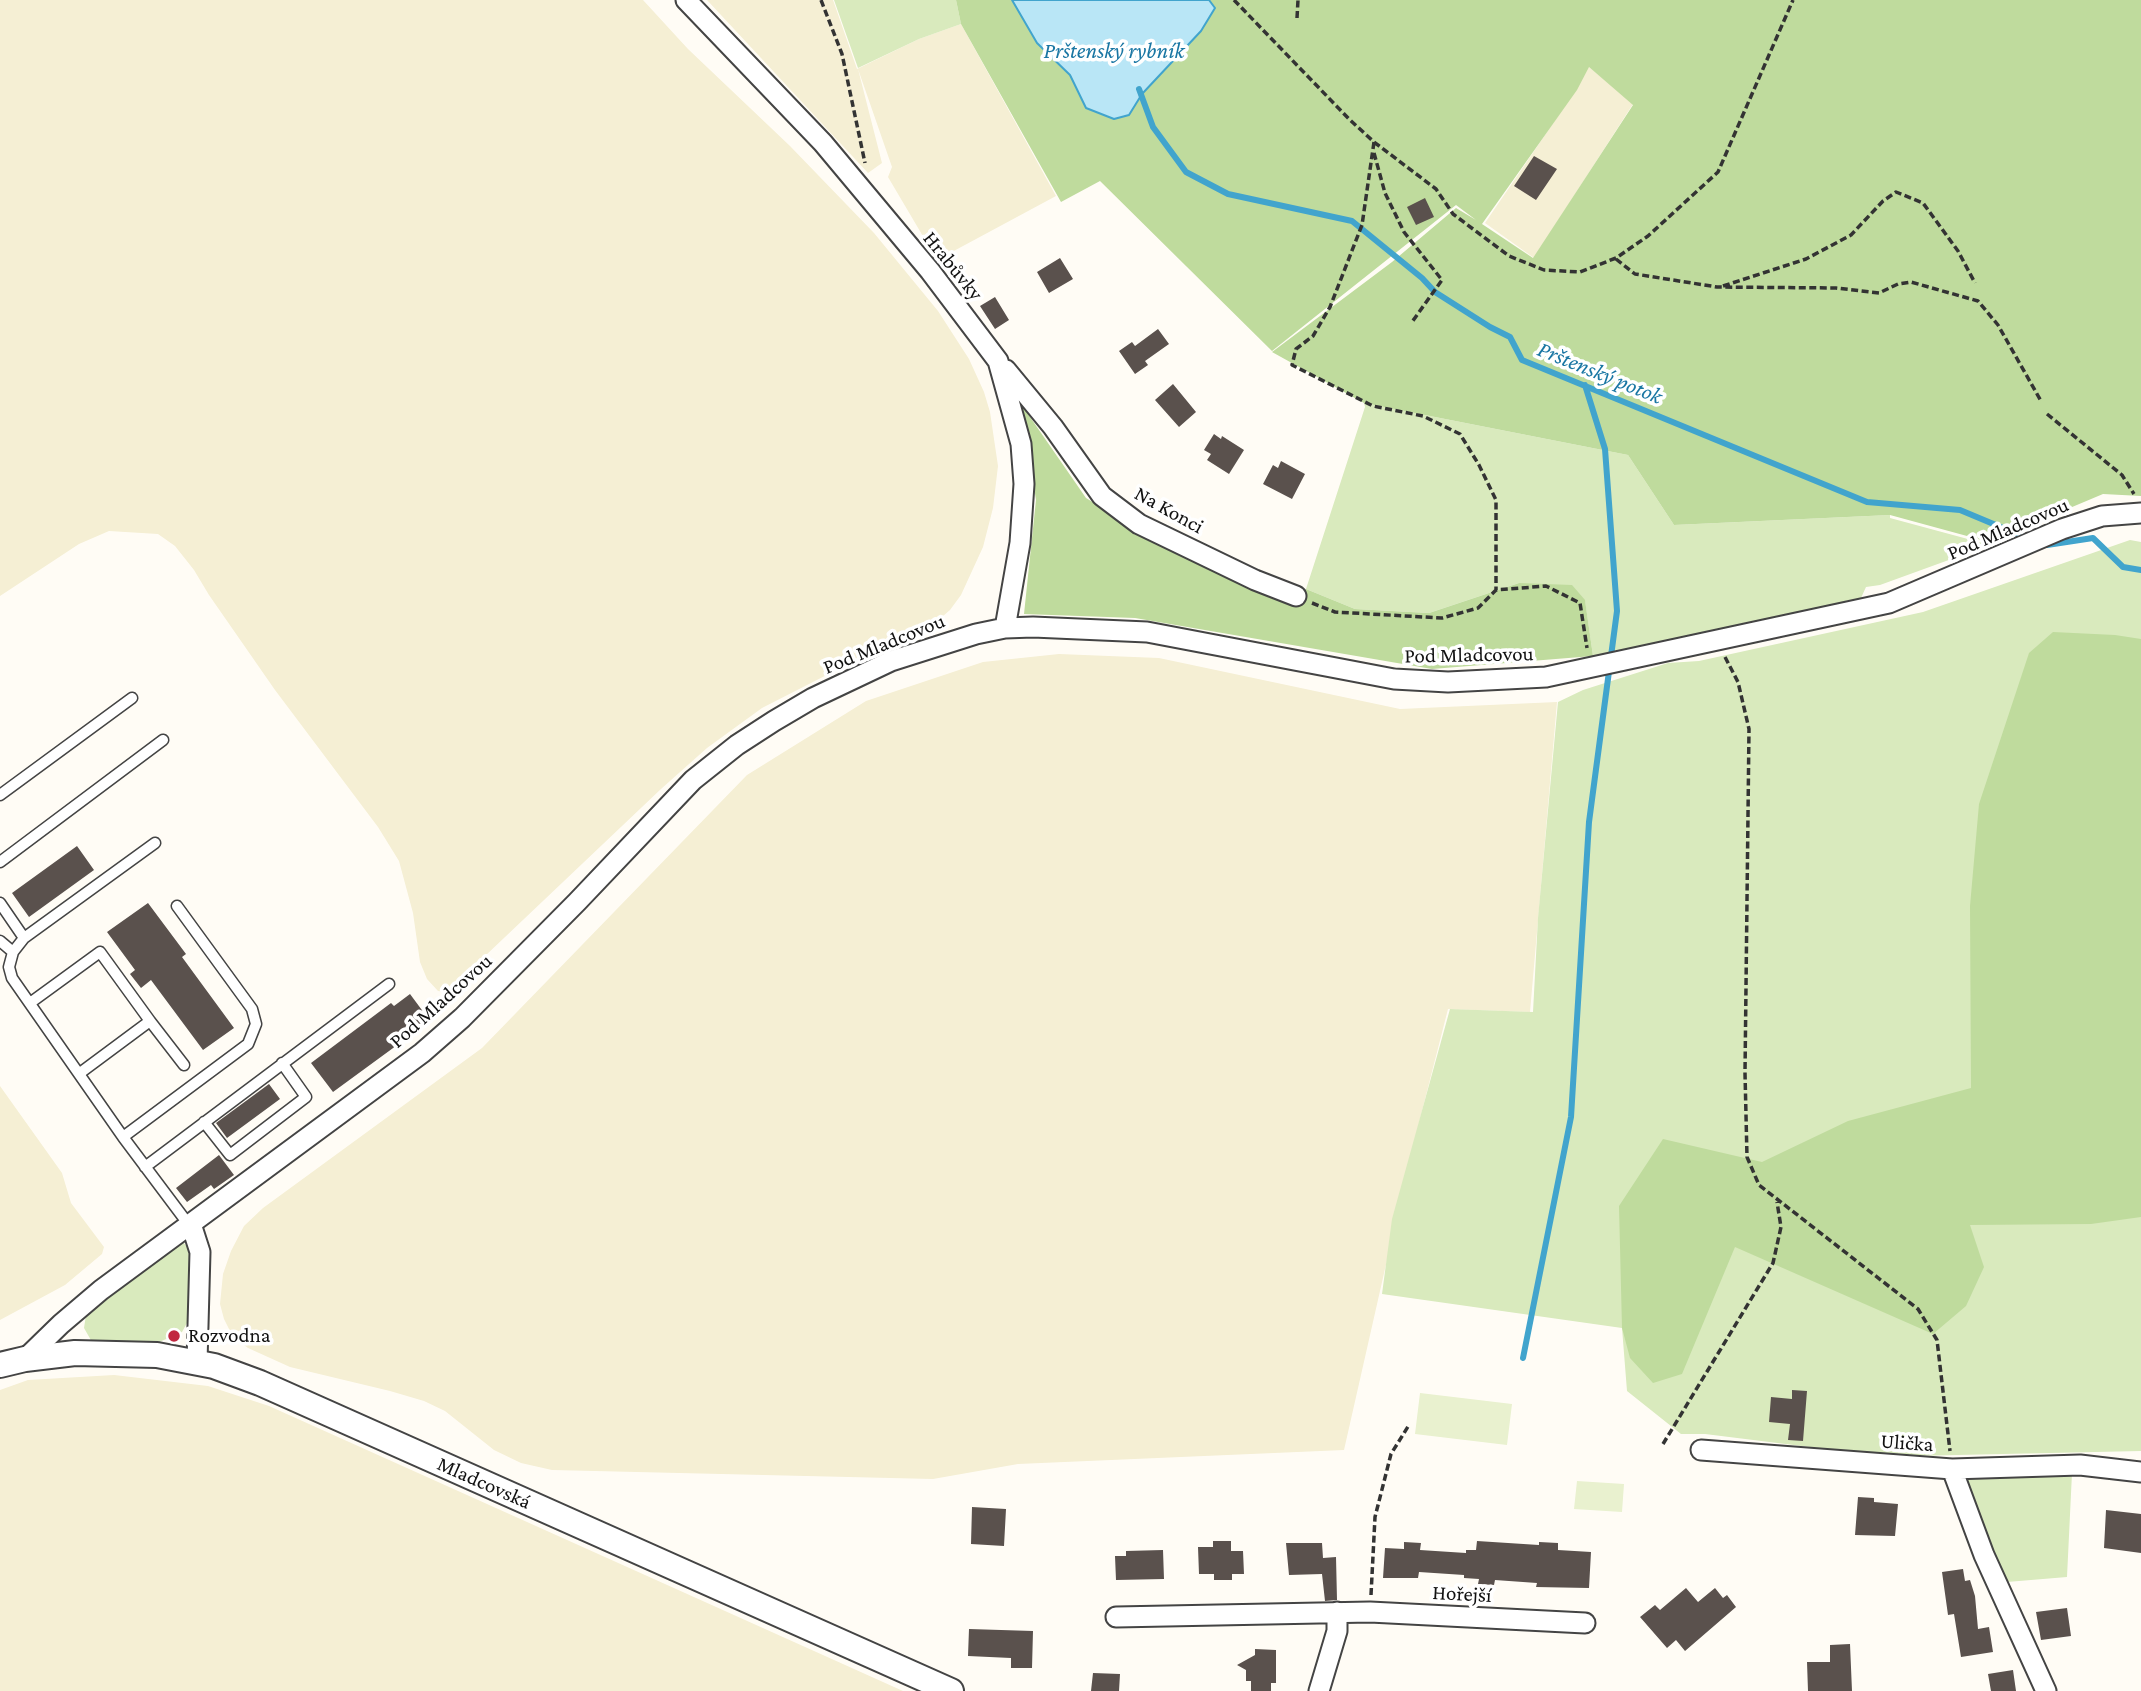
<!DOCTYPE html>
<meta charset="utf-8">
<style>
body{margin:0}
canvas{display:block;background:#fffcf5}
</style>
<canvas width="2141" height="1691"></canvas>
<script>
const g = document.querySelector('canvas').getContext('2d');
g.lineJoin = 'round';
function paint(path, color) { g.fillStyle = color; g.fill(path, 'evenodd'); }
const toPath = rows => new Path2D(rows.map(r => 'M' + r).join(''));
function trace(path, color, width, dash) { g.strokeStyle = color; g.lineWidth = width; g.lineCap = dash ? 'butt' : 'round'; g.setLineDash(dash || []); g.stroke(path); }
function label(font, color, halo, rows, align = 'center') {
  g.font = font + ' "Crimson Pro",serif'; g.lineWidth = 7; g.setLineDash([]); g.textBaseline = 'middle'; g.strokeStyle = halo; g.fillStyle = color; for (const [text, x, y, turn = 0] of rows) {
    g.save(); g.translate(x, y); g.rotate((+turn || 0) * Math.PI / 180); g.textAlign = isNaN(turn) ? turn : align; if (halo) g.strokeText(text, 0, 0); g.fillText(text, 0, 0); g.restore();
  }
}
const farmland = toPath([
 [0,0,643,0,688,49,790,146,874,233,938,311,969,359,984,392,990,412,998,466,993,508,983,547,961,595,950,610,928,629,856,660,762,708,707,748,661,789,465,975,445,992,438,991,427,979,420,962,413,913,399,861,378,827,275,690,209,595,194,570,175,546,158,534,109,531,79,544,0,596],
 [707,0,833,0,857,69,919,39,961,24,1056,196,937,260,888,177,892,167,858,69,882,163,868,173],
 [1588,66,1633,104,1534,258,1485,223,1558,116],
 [1059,654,1159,658,1400,709,1557,702,1530,1012,1448,1009,1411,1154,1344,1450,1018,1464,933,1479,552,1470,521,1463,494,1450,445,1411,424,1401,390,1391,290,1367,248,1348,233,1337,224,1319,220,1304,223,1274,231,1251,244,1226,263,1208,482,1048,747,775,866,701,983,662],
 [0,1086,62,1173,71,1203,104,1247,102,1254,65,1285,0,1320],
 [114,1375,208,1386,269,1406,903,1691,0,1691,0,1390,28,1380]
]);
const green = toPath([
 [834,0,956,0,961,24,919,39,858,68],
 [1364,403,1628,455,1674,525,1890,515,1890,518,1990,545,1880,585,1866,587,1861,598,1593,656,1585,601,1519,583,1429,613,1355,609,1306,589,1365,407],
 [2130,540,2141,542,2141,1451,1911,1456,1850,1452,1705,1434,1681,1434,1627,1391,1622,1328,1382,1294,1392,1219,1450,1009,1533,1012,1538,918,1558,702,1583,690,1668,663,1699,661,1923,612],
 [182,1241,191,1251,187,1323,182,1332,157,1343,92,1342,84,1328,86,1315],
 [2072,1473,2067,1577,2007,1582,1964,1481,1979,1477]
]);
const forest = toPath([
 [956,0,2141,0,2141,496,2103,494,1989,542,1890,515,1674,525,1628,455,1364,403,1272,352,1392,262,1456,208,1476,220,1456,205,1272,351,1100,181,1061,202,961,24],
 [1589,67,1633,105,1533,258,1482,224,1577,90],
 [1021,404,1086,498,1174,552,1293,601,1306,589,1355,609,1429,613,1519,583,1572,585,1585,600,1593,656,1432,669,1135,618,1024,614,1036,500],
 [2053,632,2115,635,2141,639,2141,1217,2091,1224,1970,1225,1984,1267,1966,1306,1933,1334,1735,1247,1682,1374,1653,1383,1630,1358,1622,1328,1619,1206,1663,1139,1762,1162,1848,1121,1971,1088,1970,906,1979,804,2029,653]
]);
const pitch = toPath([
 [1420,1393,1512,1404,1507,1445,1415,1434],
 [1577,1481,1624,1484,1622,1512,1574,1509]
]);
const water = toPath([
 [1012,0,1209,0,1215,8,1201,31,1142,94,1129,115,1114,119,1086,108,1070,75,1037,43,1012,0]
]);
const stream = toPath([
 [1139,89,1153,127,1186,172,1228,194,1352,221,1422,278,1435,292,1490,327,1510,337,1522,360,1867,502,1960,510,2027,538],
 [2043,544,2047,545,2093,538,2123,567,2141,570],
 [1523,1358,1571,1117,1589,822,1617,611,1605,449,1585,385]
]);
const building = toPath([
 [1534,156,1557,169,1536,200,1514,186],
 [1425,198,1434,217,1416,225,1407,207],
 [1060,258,1073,279,1049,293,1037,272],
 [995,297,1009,320,995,329,980,306],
 [1158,329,1169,344,1145,361,1148,365,1135,374,1119,351,1132,342,1135,346],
 [1173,384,1196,412,1179,427,1155,400],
 [1214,434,1221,439,1222,436,1244,450,1229,474,1207,460,1211,454,1204,450],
 [1281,461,1305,474,1292,499,1263,484,1273,465,1278,468],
 [77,846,94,870,29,917,12,893],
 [148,903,186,954,182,957,234,1028,203,1050,151,980,141,988,130,974,135,970,107,932],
 [410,994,430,1021,333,1092,311,1063,391,1003,394,1006],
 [269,1084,280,1099,227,1138,216,1123],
 [219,1155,234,1175,214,1189,211,1185,187,1202,176,1188],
 [1792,1390,1807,1391,1803,1441,1788,1440,1790,1424,1769,1422,1771,1397,1792,1399],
 [1858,1497,1874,1498,1874,1502,1898,1504,1895,1536,1855,1535],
 [972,1507,1006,1509,1004,1546,971,1544],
 [2106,1510,2141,1514,2141,1553,2104,1548],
 [1213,1541,1231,1541,1231,1551,1243,1551,1244,1574,1232,1574,1232,1580,1214,1580,1214,1574,1199,1574,1198,1547,1213,1547],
 [1477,1541,1539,1545,1539,1542,1558,1543,1558,1550,1591,1552,1589,1588,1536,1587,1537,1583,1495,1580,1494,1585,1478,1584,1479,1579,1464,1578,1464,1575,1419,1572,1418,1578,1383,1578,1385,1548,1404,1549,1404,1542,1421,1543,1420,1550,1466,1553,1466,1550,1476,1550],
 [1286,1543,1322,1543,1323,1558,1336,1557,1337,1600,1325,1601,1322,1574,1289,1575],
 [1163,1550,1164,1579,1116,1580,1115,1556,1126,1556,1126,1551],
 [1963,1569,1965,1581,1970,1580,1975,1596,1978,1629,1989,1627,1993,1652,1961,1657,1954,1614,1948,1615,1942,1572],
 [1686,1588,1698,1602,1715,1588,1723,1598,1727,1595,1736,1607,1685,1651,1676,1640,1667,1648,1640,1617,1655,1605,1660,1610],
 [2067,1608,2071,1636,2041,1640,2036,1612],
 [969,1629,1033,1631,1032,1668,1011,1668,1011,1658,968,1656],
 [1850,1644,1852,1691,1808,1691,1807,1662,1830,1662,1830,1645],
 [1255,1649,1276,1650,1276,1683,1271,1683,1271,1691,1251,1691,1251,1681,1246,1681,1246,1670,1237,1665,1255,1655],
 [2013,1670,2016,1691,1991,1691,1988,1674],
 [1093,1673,1120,1674,1119,1691,1091,1691]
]);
const path = toPath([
 [821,0,842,54,865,163],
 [1234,0,1349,119,1374,142,1436,189,1453,214,1509,256,1544,270,1580,272,1616,258,1648,236,1718,172,1793,0],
 [1297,18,1298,0],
 [1374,142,1362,225,1330,307,1313,336,1296,349,1292,365,1373,406,1423,416,1460,434,1479,465,1496,500,1496,590],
 [1374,153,1385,193,1404,232,1442,280,1412,322],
 [1616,259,1635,274,1717,287,1836,288,1879,293,1898,284,1911,282,1978,301,1998,325,2041,401],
 [1723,286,1806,259,1851,235,1883,201,1896,192,1923,203,1958,251,1975,283],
 [2047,414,2122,475,2134,494],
 [1312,603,1335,612,1442,618,1478,608,1496,590,1546,586,1580,603,1587,648],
 [1725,657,1738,682,1749,729,1745,1073,1747,1157,1759,1185,1918,1309,1937,1340,1950,1451],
 [1663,1444,1773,1263,1781,1227,1777,1202],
 [1371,1595,1375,1517,1391,1454,1409,1425]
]);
const service = toPath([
 [0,795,132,698],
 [155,843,24,938,13,952,9,967,12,978,123,1137,183,1217],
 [0,862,163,740],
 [0,903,24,938],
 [0,941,13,952],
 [30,1003,100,952,150,1021,80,1073],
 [150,1021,184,1065],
 [204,1122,230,1155,306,1097,282,1063],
 [123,1137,248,1044,256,1024,252,1009,177,906],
 [145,1167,389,984]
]);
const minor = toPath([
 [686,0,823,143,930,271,998,361,1021,444,1024,484,1020,543,1005,628],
 [1006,370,1053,427,1102,496,1139,524,1255,580,1296,596],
 [191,1224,200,1252,197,1362],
 [25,1359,61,1324,101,1290,422,1053,462,1018,577,902,693,780,737,745,774,721,813,698,891,661,976,634,1005,628,1033,627,1147,632,1394,679,1448,682,1546,677,1889,603,2062,529,2102,516,2141,513],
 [1701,1450,1952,1469,1984,1555,2046,1691],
 [1952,1469,2080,1465,2141,1472],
 [1116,1617,1370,1612,1585,1623],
 [1319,1691,1337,1631,1337,1612]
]);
const tertiary = toPath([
 [0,1365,25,1359,75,1353,157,1355,214,1366,260,1383,951,1691]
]);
const markers = [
 [174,1336,7,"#c12840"]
];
const streetNames = [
 ["Hrabůvky",953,266,51],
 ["Na Konci",1169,510,29],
 ["Pod Mladcovou",2008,529,-23],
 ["Pod Mladcovou",884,644,-22],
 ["Pod Mladcovou",1469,655,-1],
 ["Pod Mladcovou",441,1001,-42],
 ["Ulička",1907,1443,4],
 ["Mladcovská",484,1483,24],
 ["Hořejší",1462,1594,3]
];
const poiNames = [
 ["Rozvodna",188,1336]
];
const waterNames = [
 ["Prštenský rybník",1114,51],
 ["Prštenský potok",1600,373,22]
];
paint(farmland, '#f5efd4');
paint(green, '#d9eabd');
paint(forest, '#bfdb9d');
paint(pitch, '#e9f1cf');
paint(water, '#b9e6f6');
trace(water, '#41a4cd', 2);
trace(stream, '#41a4cd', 6);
paint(building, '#5a514d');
trace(service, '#444', 13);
trace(minor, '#444', 23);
trace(tertiary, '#444', 28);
trace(path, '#333', 3.5, [7, 3.5]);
trace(service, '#fff', 10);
trace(minor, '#fff', 19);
trace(tertiary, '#fff', 24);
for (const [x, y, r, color] of markers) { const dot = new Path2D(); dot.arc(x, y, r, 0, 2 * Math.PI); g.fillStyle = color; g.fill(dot); trace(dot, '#fff', 2.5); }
label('21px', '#111', '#fff', streetNames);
label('21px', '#111', '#fff', poiNames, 'left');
label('italic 23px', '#1976a3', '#fff', waterNames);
</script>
